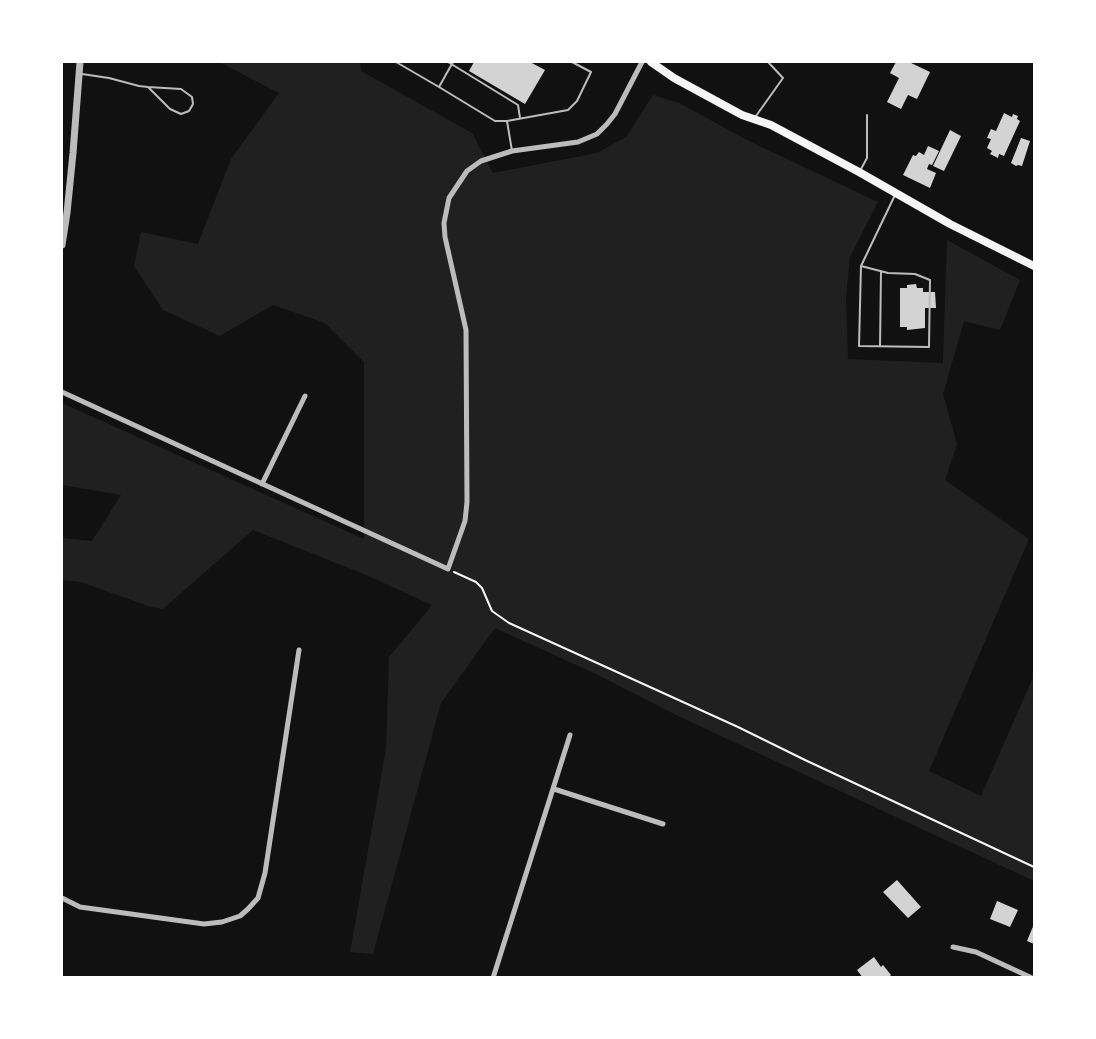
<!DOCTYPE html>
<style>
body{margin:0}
#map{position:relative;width:1096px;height:1039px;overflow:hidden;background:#111;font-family:"Nunito Sans",sans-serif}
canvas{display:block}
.frame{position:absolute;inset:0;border:63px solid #fff;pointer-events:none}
</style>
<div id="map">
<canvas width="1096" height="1039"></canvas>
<div class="frame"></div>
</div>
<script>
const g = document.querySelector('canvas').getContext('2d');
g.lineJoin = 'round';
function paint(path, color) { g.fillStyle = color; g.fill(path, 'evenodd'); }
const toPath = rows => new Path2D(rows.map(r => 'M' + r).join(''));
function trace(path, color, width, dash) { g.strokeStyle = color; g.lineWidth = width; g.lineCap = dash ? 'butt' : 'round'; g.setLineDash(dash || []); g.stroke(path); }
const green = toPath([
 [219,62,360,62,361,71,472,133,493,173,597,153,626,137,653,95,679,103,751,142,878,202,850,257,846,297,848,359,943,363,947,240,1020,280,1000,330,964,321,943,394,957,444,945,480,1029,539,929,771,981,796,1034,675,1034,881,678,716,598,675,495,628,441,703,373,954,350,952,386,749,389,657,432,605,364,574,253,530,163,609,151,607,81,582,62,580,62,538,92,541,121,495,62,485,62,403,364,539,364,362,325,323,273,305,220,336,163,310,134,266,141,232,198,244,231,159,279,93]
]);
const building = toPath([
 [474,62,530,62,545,70,525,104,469,71],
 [896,62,909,62,930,72,917,99,908,95,901,109,887,102,899,78,890,73],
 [1004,113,1012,117,1013,114,1018,116,1017,119,1020,121,1004,156,999,154,998,158,990,154,992,151,987,148,991,139,987,138,991,129,996,131],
 [950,130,961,136,944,171,933,166],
 [1021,138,1030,141,1022,166,1018,165,1016,166,1011,163],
 [928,146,939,151,932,165,929,164,927,169,936,173,930,188,903,175,913,155,916,156,919,152,924,155],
 [916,284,917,288,923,288,923,292,935,292,936,308,925,308,925,328,907,330,907,327,900,327,900,288,907,288,907,285],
 [897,880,921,907,908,918,883,892],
 [997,901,1018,910,1010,927,990,919],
 [1034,924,1034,944,1027,941],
 [874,957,881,967,883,965,891,975,888,978,863,978,857,970]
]);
const path = toPath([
 [454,572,476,582,482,588,492,611,509,623,738,727,805,760,1034,867]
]);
const service = toPath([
 [396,62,439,87],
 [448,62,518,105,520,118],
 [453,62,439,87,495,121,507,121,568,110,577,101,591,72,572,62],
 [82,74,109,78,139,86,148,87,181,89,192,97,193,104,189,111,181,114,170,109,148,87],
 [756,116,783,78,768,62],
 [507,121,512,151],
 [861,169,867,158,867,115],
 [861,266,888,273,915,274,930,280,929,347,859,346,861,266,895,195],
 [880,346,881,271]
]);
const minor = toPath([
 [62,392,448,569,465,521,467,502,466,330,445,237,444,223,449,198,467,171,481,161,512,151,578,142,597,134,607,124,615,114,642,62],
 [262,484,305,396],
 [554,789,663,824],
 [62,898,80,907,204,924,222,922,240,916,248,909,258,898,265,873,299,650],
 [953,947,976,952,1032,978],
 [493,978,570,735]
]);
const tertiary = toPath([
 [62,245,67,213,73,153,80,62]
]);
const trunk = toPath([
 [651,62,674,78,742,115,771,125,859,172,950,224,1034,266]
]);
paint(green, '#202020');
paint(building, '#d3d3d3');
trace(path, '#f5f5f5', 2);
trace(service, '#bcbcbc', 2);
trace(minor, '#bcbcbc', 5);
trace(tertiary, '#bcbcbc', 7);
trace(trunk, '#f5f5f5', 8);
</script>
